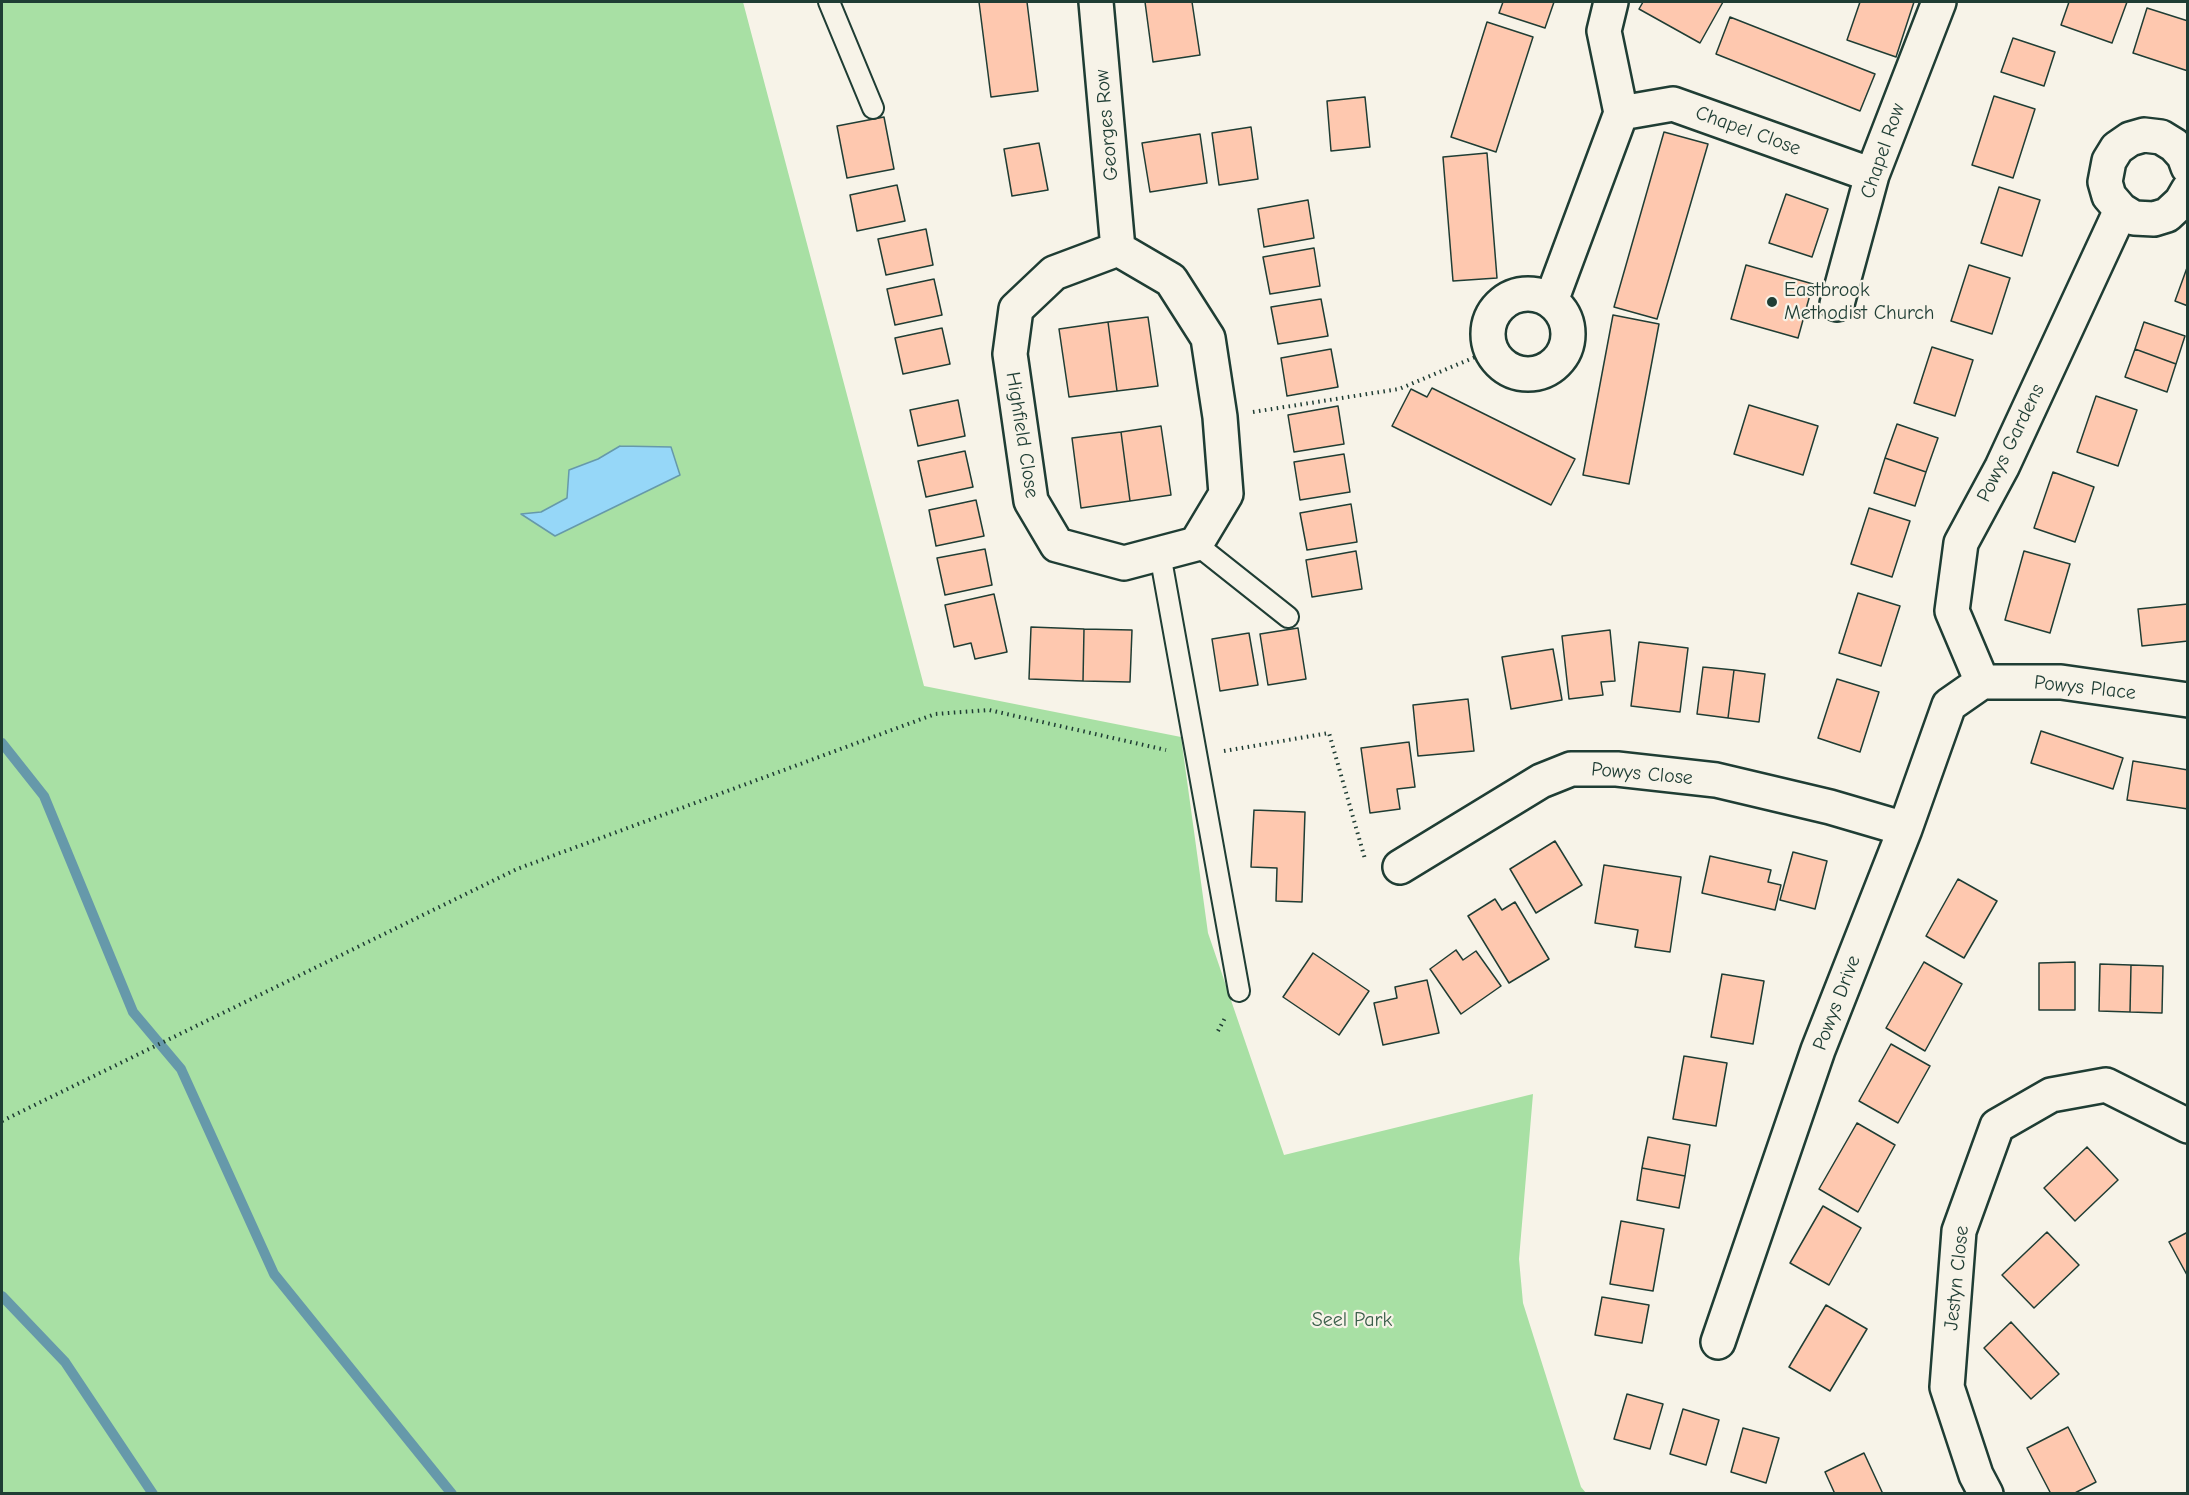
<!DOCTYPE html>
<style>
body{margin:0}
#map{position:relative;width:2189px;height:1495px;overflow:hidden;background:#f7f3e8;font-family:"Comic Neue",sans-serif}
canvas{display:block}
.frame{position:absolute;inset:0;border:3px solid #1f3d34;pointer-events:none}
</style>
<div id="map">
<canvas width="2189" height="1495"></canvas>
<div class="frame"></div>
</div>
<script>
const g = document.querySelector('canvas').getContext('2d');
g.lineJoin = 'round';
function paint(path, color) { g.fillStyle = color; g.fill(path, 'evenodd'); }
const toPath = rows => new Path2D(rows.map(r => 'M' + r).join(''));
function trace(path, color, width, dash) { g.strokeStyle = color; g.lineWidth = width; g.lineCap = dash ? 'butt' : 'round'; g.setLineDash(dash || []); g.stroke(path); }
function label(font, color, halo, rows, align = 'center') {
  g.font = font + ' "Comic Neue",sans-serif'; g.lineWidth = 4.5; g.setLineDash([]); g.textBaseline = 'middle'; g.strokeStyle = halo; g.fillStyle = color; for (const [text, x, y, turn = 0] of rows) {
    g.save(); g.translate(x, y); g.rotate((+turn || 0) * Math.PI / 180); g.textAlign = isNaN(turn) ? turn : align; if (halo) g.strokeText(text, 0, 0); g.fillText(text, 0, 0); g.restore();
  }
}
const green = toPath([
 [2,2,743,2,924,686,1181,737,1208,933,1284,1155,1533,1094,1519,1259,1523,1303,1581,1487,1586,1493,2,1493]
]);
const water = toPath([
 [620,446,671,447,680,475,555,536,521,514,541,512,567,498,569,470,598,459,620,446]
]);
const stream = toPath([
 [2,743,44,796,133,1012,181,1069,274,1274,452,1494],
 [2,1296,65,1362,153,1494]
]);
const building = toPath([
 [979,2,1027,2,1038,91,991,97,979,2],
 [1145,2,1192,2,1200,55,1153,62,1145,2],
 [1503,2,1554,2,1545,28,1499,13,1503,2],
 [1643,2,1723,2,1700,43,1639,9,1643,2],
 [1860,2,1914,2,1896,57,1847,40,1860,2],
 [2069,2,2127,2,2112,43,2061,25,2069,2],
 [2147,8,2188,21,2188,71,2133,53,2147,8],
 [1730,17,1875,74,1860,111,1716,54,1730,17],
 [1487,22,1533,37,1496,152,1451,137,1487,22],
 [2013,38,2055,52,2044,86,2001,72,2013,38],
 [1994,96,2035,109,2013,178,1972,165,1994,96],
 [1365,97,1370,147,1331,151,1327,101,1365,97],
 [884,117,894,169,847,178,837,126,884,117],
 [1251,127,1258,179,1219,185,1212,133,1251,127],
 [1664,132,1708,144,1657,319,1614,307,1664,132],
 [1200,134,1207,183,1150,192,1142,143,1200,134],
 [1039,143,1048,190,1012,196,1004,149,1039,143],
 [1487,153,1497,278,1453,281,1443,157,1487,153],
 [897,185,905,221,857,231,850,195,897,185],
 [1999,187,2040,200,2022,256,1981,243,1999,187],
 [1786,194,1828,209,1812,257,1769,243,1786,194],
 [1308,200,1314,238,1264,247,1258,209,1308,200],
 [926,229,933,265,886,275,878,239,926,229],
 [1314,248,1320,286,1270,294,1263,257,1314,248],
 [1746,265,1813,284,1798,338,1731,319,1746,265],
 [1969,265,2010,278,1992,334,1951,321,1969,265],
 [2188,265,2188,306,2175,301,2188,265],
 [934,279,942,315,895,325,887,289,934,279],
 [1321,299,1328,336,1278,344,1271,307,1321,299],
 [1613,315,1659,324,1629,484,1583,475,1613,315],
 [1148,317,1158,386,1117,391,1108,322,1148,317],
 [1108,322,1117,391,1069,397,1059,329,1108,322],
 [2144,322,2185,336,2176,364,2135,349,2144,322],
 [942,328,950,364,903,374,895,338,942,328],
 [1932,347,1973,360,1955,416,1914,403,1932,347],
 [1331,349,1338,387,1287,396,1281,358,1331,349],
 [2135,349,2176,364,2167,392,2125,377,2135,349],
 [1432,388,1575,459,1551,505,1392,426,1411,389,1427,397,1432,388],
 [2096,396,2137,410,2118,466,2077,452,2096,396],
 [958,400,965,436,918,446,910,410,958,400],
 [1749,405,1818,426,1803,475,1734,454,1749,405],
 [1338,406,1344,444,1294,452,1288,415,1338,406],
 [1897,424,1938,438,1926,472,1885,458,1897,424],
 [1161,426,1171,495,1130,501,1121,432,1161,426],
 [1121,432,1130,501,1081,508,1072,438,1121,432],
 [965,451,973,487,926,497,918,461,965,451],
 [1344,454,1350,492,1300,500,1294,462,1344,454],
 [1885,458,1926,472,1915,506,1874,493,1885,458],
 [2053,472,2094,487,2075,542,2034,528,2053,472],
 [976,500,984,536,936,546,929,510,976,500],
 [1351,504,1357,542,1307,550,1300,513,1351,504],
 [1869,508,1910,521,1892,577,1851,564,1869,508],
 [985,549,992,585,945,595,937,558,985,549],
 [1356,551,1362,589,1312,597,1306,560,1356,551],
 [2024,551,2070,564,2050,633,2005,620,2024,551],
 [1858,593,1900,606,1881,666,1839,653,1858,593],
 [994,594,1007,652,975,659,971,643,954,647,945,605,994,594],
 [2188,604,2188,641,2142,646,2138,609,2188,604],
 [1031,627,1084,629,1083,681,1029,679,1031,627],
 [1298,628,1306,679,1268,685,1260,634,1298,628],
 [1084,629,1132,630,1130,682,1083,681,1084,629],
 [1610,630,1615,681,1601,682,1603,695,1569,699,1562,636,1610,630],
 [1249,633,1258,685,1220,691,1212,639,1249,633],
 [1639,642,1688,648,1680,712,1631,706,1639,642],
 [1553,649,1562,700,1511,709,1502,657,1553,649],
 [1703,667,1734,670,1728,718,1697,714,1703,667],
 [1734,670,1765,674,1759,722,1728,718,1734,670],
 [1837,679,1879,692,1860,752,1818,738,1837,679],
 [1468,699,1474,751,1418,756,1413,705,1468,699],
 [2041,731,2123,758,2113,789,2031,763,2041,731],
 [1409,742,1415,787,1397,789,1400,809,1370,813,1361,748,1409,742],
 [2133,761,2188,770,2188,809,2127,800,2133,761],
 [1254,810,1305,812,1302,902,1276,901,1277,868,1251,867,1254,810],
 [1555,841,1582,885,1536,913,1510,869,1555,841],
 [1793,852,1827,861,1815,909,1780,900,1793,852],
 [1710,856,1771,870,1768,882,1781,885,1775,910,1702,893,1710,856],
 [1604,865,1681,877,1670,952,1635,947,1638,930,1595,923,1604,865],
 [1958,879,1997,901,1964,958,1926,936,1958,879],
 [1495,899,1502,910,1515,902,1549,959,1509,983,1468,916,1495,899],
 [1456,950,1463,960,1476,951,1501,986,1461,1014,1430,969,1456,950],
 [1313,953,1369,991,1339,1035,1283,997,1313,953],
 [1924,962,1962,984,1925,1051,1886,1028,1924,962],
 [2075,962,2075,1010,2039,1010,2039,963,2075,962],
 [2100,964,2131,965,2130,1012,2099,1011,2100,964],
 [2131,965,2163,966,2162,1013,2130,1012,2131,965],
 [1722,974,1764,981,1753,1044,1711,1037,1722,974],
 [1427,980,1439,1033,1383,1045,1374,1003,1397,998,1395,987,1427,980],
 [1891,1044,1930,1066,1898,1123,1859,1101,1891,1044],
 [1684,1056,1727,1063,1716,1126,1673,1119,1684,1056],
 [1857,1123,1895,1145,1858,1212,1819,1189,1857,1123],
 [1648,1137,1690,1145,1685,1176,1642,1168,1648,1137],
 [2087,1147,2118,1180,2075,1221,2044,1188,2087,1147],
 [1642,1168,1685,1176,1679,1208,1637,1200,1642,1168],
 [1823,1206,1861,1228,1829,1285,1790,1263,1823,1206],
 [1621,1221,1664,1229,1653,1291,1610,1284,1621,1221],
 [2047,1232,2079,1265,2034,1308,2002,1275,2047,1232],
 [2188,1232,2188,1275,2187,1275,2169,1242,2188,1232],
 [1602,1297,1649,1305,1642,1343,1595,1335,1602,1297],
 [1826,1305,1867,1329,1830,1391,1789,1367,1826,1305],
 [2011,1322,2059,1374,2031,1399,1984,1348,2011,1322],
 [1627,1394,1663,1404,1650,1449,1614,1439,1627,1394],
 [1683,1409,1719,1420,1706,1465,1670,1454,1683,1409],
 [2068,1427,2096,1482,2073,1494,2051,1494,2027,1448,2068,1427],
 [1743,1428,1779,1438,1766,1483,1731,1472,1743,1428],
 [1864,1453,1883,1494,1835,1494,1825,1472,1864,1453]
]);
const path = toPath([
 [1253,412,1399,389,1492,350],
 [1224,751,1329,733,1365,859],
 [1218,1031,1226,1016],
 [2,1121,517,869,935,714,989,710,1166,750]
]);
const service = toPath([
 [829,2,873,108],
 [1196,544,1288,617],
 [1160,554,1239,991]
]);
const minor = toPath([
 [1096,2,1118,249],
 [1611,2,1604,31,1621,113],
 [2188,167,2184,156,2174,145,2161,137,2144,135,2130,139,2117,148,2109,161,2105,182,2109,196,2121,210,2134,218,2154,219,2167,215,2181,202,2188,190],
 [1118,249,1171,280,1208,338,1220,417,1226,494,1196,544,1124,563,1057,545,1031,501,1010,354,1016,309,1054,273,1118,249],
 '1488 334a40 40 0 1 1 80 0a40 40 0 1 1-80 0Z',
 [1551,301,1621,113,1673,104,1872,175],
 [1837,304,1872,175,1939,2],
 [1982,682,1952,611,1961,543,2002,467,2121,210],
 [1982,682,2061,682,2188,700],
 [1400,867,1541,781,1571,769,1617,769,1716,780,1830,807,1905,829],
 [1718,1342,1818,1050,1905,829,1949,705,1982,682],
 [1986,1494,1976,1475,1947,1387,1959,1231,1997,1126,2051,1095,2106,1085,2188,1126]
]);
const markers = [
 [1772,302,6,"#1f3d34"]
];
const streetNames = [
 ["Georges Row",1107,125,-95],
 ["Chapel Close",1748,131,20],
 ["Chapel Row",1883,151,-71],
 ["Highfield Close",1022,435,81],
 ["Powys Gardens",2011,443,-64],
 ["Powys Place",2085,688,6],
 ["Powys Close",1642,774,5],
 ["Powys Drive",1837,1003,-69],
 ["Jestyn Close",1957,1278,-84]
];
const poiNames = [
 ["Eastbrook",1784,290],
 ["Methodist Church",1784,313]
];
const parkNames = [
 ["Seel Park",1352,1320]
];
paint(green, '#a8e0a4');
paint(water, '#96d7f8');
trace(water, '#69a', 1.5);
trace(stream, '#69a', 10);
paint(building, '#fec8af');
trace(building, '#1f3d34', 1.5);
trace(service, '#1f3d34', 24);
trace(minor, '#1f3d34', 38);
trace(path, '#1f3d34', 4, [1.5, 4.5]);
trace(service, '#f7f3e8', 20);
trace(minor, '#f7f3e8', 33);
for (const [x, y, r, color] of markers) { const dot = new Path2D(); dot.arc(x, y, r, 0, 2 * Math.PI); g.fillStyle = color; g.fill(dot); trace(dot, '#f7f3e8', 2); }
label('20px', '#1f3d34', '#f7f3e8', streetNames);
label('20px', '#1f3d34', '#f7f3e8', poiNames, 'left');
label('20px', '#3a5e4a', '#f7f3e8', parkNames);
</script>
